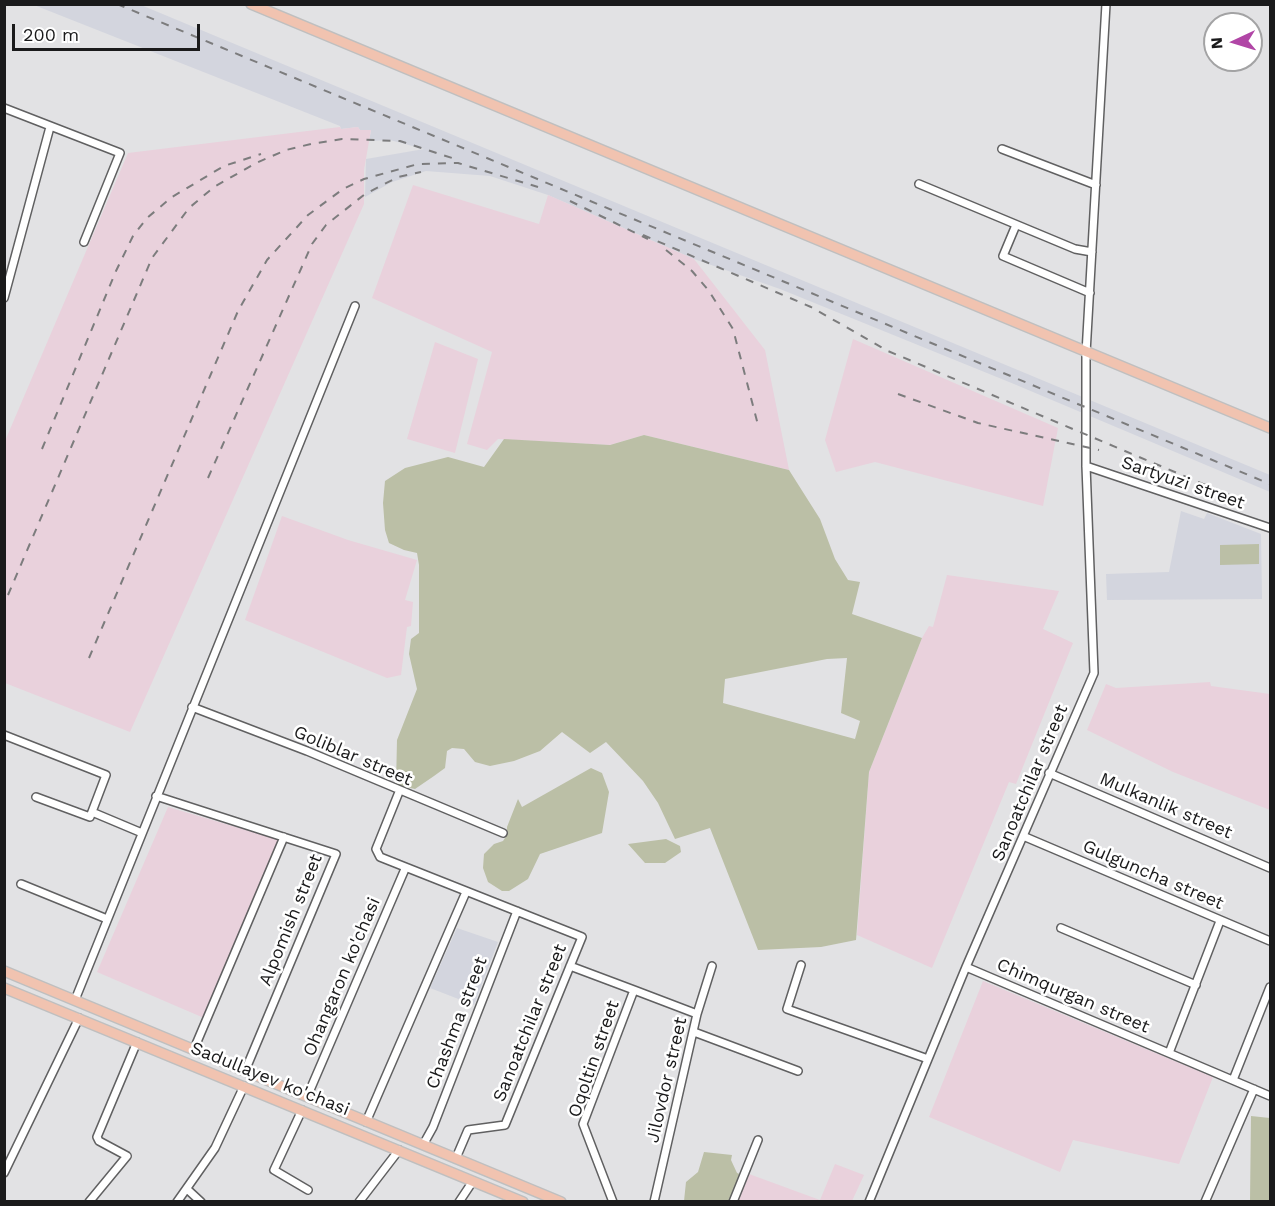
<!DOCTYPE html>
<style>
body{margin:0}
#map{position:relative;width:1275px;height:1206px;overflow:hidden;background:#e2e2e4;font-family:"Work Sans",sans-serif}
canvas{display:block}
.frame{position:absolute;inset:0;border:6px solid #1a1a1b;pointer-events:none}
.north{position:absolute;left:1203px;top:12px;width:60px;height:60px;box-sizing:border-box;background:#fff;border:2px solid #a3a3a4;border-radius:50%;rotate:266deg;font-size:16px;font-weight:700;line-height:24px;text-align:center;color:#1a1a1b}
.north::after{content:'';display:block;margin:auto;width:21px;height:27px;background:#b146a6;clip-path:polygon(50% 0,100% 100%,50% 72%,0 100%)}
.scale{position:absolute;left:12px;top:24px;width:188px;height:27px;box-sizing:border-box;border:3px solid #1a1a1b;border-top:0;padding-left:8px;font-size:18px;line-height:21px;white-space:nowrap;color:#1a1a1b;-webkit-text-stroke:4px #fff;paint-order:stroke}
</style>
<div id="map">
<canvas width="1275" height="1206"></canvas>
<div class="frame"></div>
<div class="north">N</div>
<div class="scale">200 m</div>
</div>
<script>
const g = document.querySelector('canvas').getContext('2d');
g.lineJoin = 'round';
function paint(path, color) { g.fillStyle = color; g.fill(path, 'evenodd'); }
const toPath = rows => new Path2D(rows.map(r => 'M' + r).join(''));
function trace(path, color, width, dash) { g.strokeStyle = color; g.lineWidth = width; g.lineCap = dash ? 'butt' : 'round'; g.setLineDash(dash || []); g.stroke(path); }
function label(font, color, halo, rows, align = 'center') {
  g.font = font + ' "Work Sans",sans-serif'; g.lineWidth = 5; g.setLineDash([]); g.textBaseline = 'middle'; g.strokeStyle = halo; g.fillStyle = color; for (const [text, x, y, turn = 0] of rows) {
    g.save(); g.translate(x, y); g.rotate((+turn || 0) * Math.PI / 180); g.textAlign = isNaN(turn) ? turn : align; if (halo) g.strokeText(text, 0, 0); g.fillText(text, 0, 0); g.restore();
  }
}
const built = toPath([
 [34,5,141,5,1270,475,1270,492,1014,384,780,289,694,259,548,195,490,176,426,171,392,182,365,197,366,159,424,149,390,140,369,141,371,131,360,130,358,127,341,129,340,126],
 [1181,511,1204,519,1207,513,1261,534,1262,599,1107,600,1106,574,1169,572],
 [457,928,498,942,474,1005,430,988]
]);
const industrial = toPath([
 [340,127,341,129,358,127,360,130,371,130,364,170,364,204,130,732,5,683,5,441,128,153],
 [413,185,539,224,548,195,694,259,765,350,789,470,644,435,610,445,498,439,487,450,467,444,492,352,372,298],
 [853,339,1058,428,1043,506,875,462,836,472,825,440],
 [435,342,478,359,455,453,407,439],
 [282,516,348,540,417,560,405,600,413,602,411,626,407,627,401,675,387,678,245,620],
 [947,575,1059,591,1043,629,1073,643,1016,784,1009,782,932,968,857,935,869,772,922,638,929,626,933,627],
 [1210,682,1211,686,1270,694,1270,810,1173,772,1087,730,1106,684,1116,688],
 [168,807,280,840,204,1018,97,972],
 [983,981,1213,1077,1179,1164,1073,1140,1060,1172,929,1117],
 [835,1164,864,1175,852,1201,737,1201,749,1174,820,1200]
]);
const green = toPath([
 [644,435,789,470,820,519,835,559,848,580,860,582,852,614,922,638,869,772,856,940,821,947,758,950,710,828,675,839,658,803,643,781,606,742,590,753,562,732,540,751,514,761,490,766,475,762,464,749,452,748,447,751,445,768,434,776,415,789,396,785,397,740,417,689,409,654,411,639,419,633,419,565,417,553,404,550,389,543,385,530,383,503,385,481,405,468,448,457,484,467,504,439,610,445],
 [847,658,841,713,860,721,855,739,723,703,725,679,827,659],
 [1259,544,1259,564,1220,565,1220,545],
 [591,768,602,773,609,792,602,833,540,854,528,879,509,891,502,891,488,882,483,868,484,854,494,844,503,841,507,835,507,827,518,799,522,807],
 [666,839,680,846,681,852,665,863,645,863,628,844],
 [1251,1116,1270,1118,1270,1201,1250,1201],
 [704,1152,732,1155,731,1160,737,1173,740,1174,729,1201,684,1201,686,1182,698,1172]
]);
const minor = toPath([
 [4,108,120,153,84,242],
 [1002,149,1096,185],
 [919,184,1075,249,1092,252],
 [1016,225,1003,256,1090,293],
 [4,298,50,127],
 [1086,466,1270,528],
 [192,707,307,751,503,833],
 [4,735,106,775,90,817,36,797],
 [1049,773,1270,868],
 [399,792,376,849,380,857,582,937,505,1125,468,1130,456,1158],
 [156,796,336,854,245,1071],
 [92,812,142,833],
 [1023,836,1270,941],
 [21,884,107,919],
 [1061,928,1196,985],
 [801,965,787,1009,928,1059],
 [570,966,634,990],
 [966,967,1270,1096],
 [75,1000,355,306],
 [694,1032,798,1071],
 [194,1049,284,837],
 [1169,1053,1220,921],
 [1233,1080,1270,987],
 [307,1097,405,869],
 [302,1110,274,1170,308,1190],
 [366,1122,466,892],
 [423,1145,433,1127,517,911],
 [4,1173,79,1018],
 [187,1189,201,1202],
 [89,1202,127,1156,99,1141,97,1137,137,1042],
 [177,1202,215,1148,244,1086],
 [359,1202,399,1150],
 [459,1202,473,1181],
 [613,1202,583,1124,634,990,697,1014],
 [654,1202,697,1014,712,966],
 [733,1202,758,1140],
 [869,1202,966,967,1094,673,1086,466,1086,353,1106,4],
 [1205,1202,1254,1089]
]);
const major = toPath([
 [251,4,1270,428],
 [4,971,561,1202],
 [4,988,523,1202]
]);
const rail = toPath([
 [117,4,1270,484],
 [570,201,648,239],
 [643,235,811,307,888,351,1234,497],
 [666,250,692,271,709,291,733,329,758,425],
 [898,394,978,423,1099,450],
 [42,449,116,271,133,236,147,218,172,197,224,166,261,154],
 [208,478,312,244,326,225,365,194,398,177,421,172],
 [8,595,152,258,189,208,214,187,256,163,286,150,311,144,342,139,400,141,452,158],
 [89,658,238,311,267,260,308,215,343,189,364,179,418,164,458,163,538,187]
]);
const streetNames = [
 ["Sartyuzi street",1183,483,19],
 ["Goliblar street",353,756,23],
 ["Sanoatchilar street",1030,783,-67],
 ["Mulkanlik street",1166,806,23],
 ["Gulguncha street",1153,875,23],
 ["Alpomish street",291,920,-68],
 ["Ohangaron ko'chasi",342,977,-67],
 ["Chimqurgan street",1073,996,23],
 ["Chashma street",457,1023,-69],
 ["Sanoatchilar street",530,1023,-68],
 ["Oqoltin street",594,1059,-71],
 ["Sadullayev ko'chasi",270,1079,22],
 ["Jilovdor street",667,1080,-77]
];
paint(built, '#d3d5de');
paint(industrial, '#e9d1dc');
paint(green, '#bbbfa6');
trace(minor, '#606061', 10);
trace(major, '#bfbfbf', 12);
trace(minor, '#fff', 7);
trace(major, '#f1c3b0', 9);
trace(rail, '#7c7c7d', 2, [8, 8]);
label('18px', '#1a1a1b', '#fff', streetNames);
</script>
